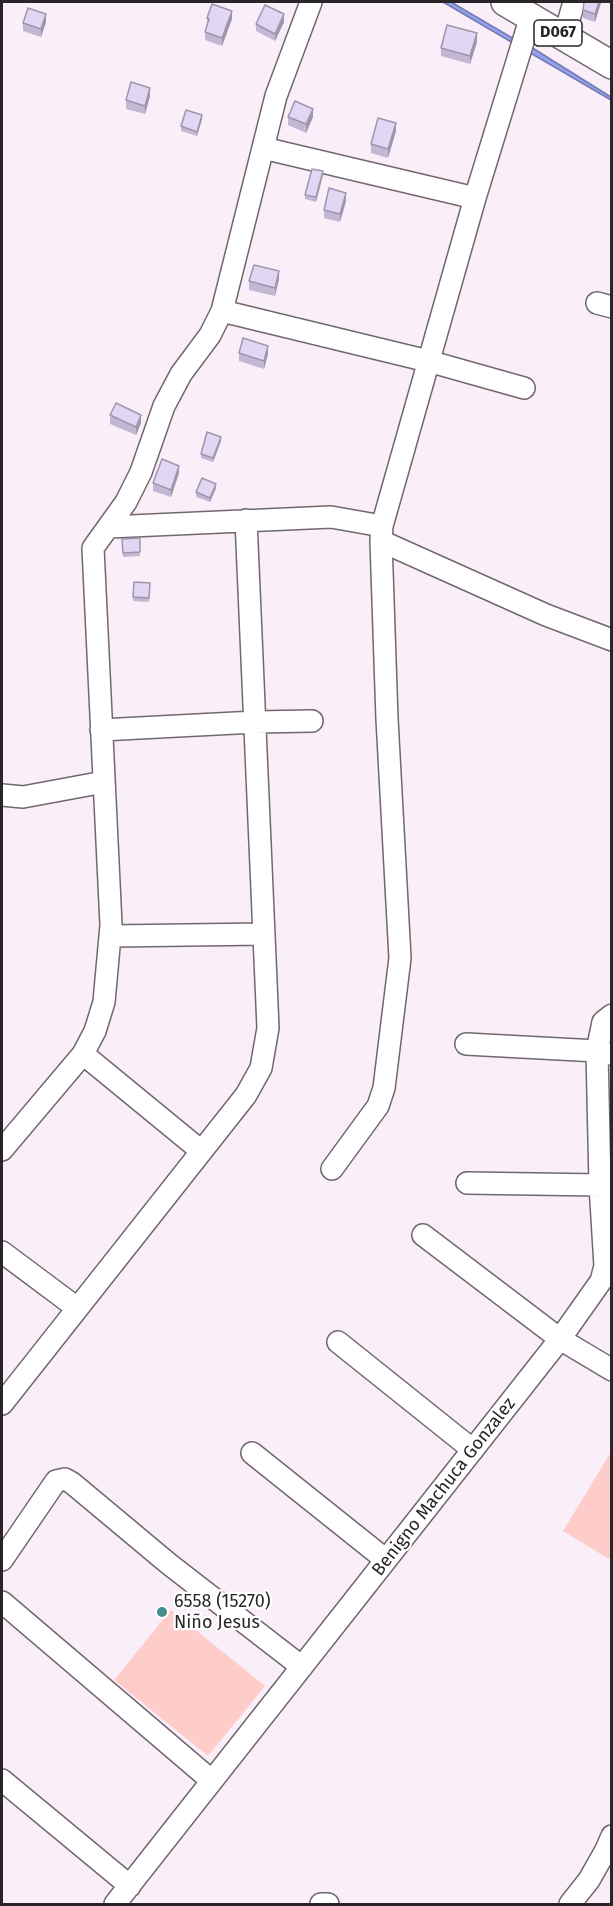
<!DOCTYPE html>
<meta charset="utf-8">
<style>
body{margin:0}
#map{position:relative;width:613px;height:1906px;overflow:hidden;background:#faeef9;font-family:"Fira Sans",sans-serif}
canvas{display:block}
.frame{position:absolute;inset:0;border:3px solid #292529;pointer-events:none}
</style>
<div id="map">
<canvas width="613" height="1906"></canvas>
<div class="frame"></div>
</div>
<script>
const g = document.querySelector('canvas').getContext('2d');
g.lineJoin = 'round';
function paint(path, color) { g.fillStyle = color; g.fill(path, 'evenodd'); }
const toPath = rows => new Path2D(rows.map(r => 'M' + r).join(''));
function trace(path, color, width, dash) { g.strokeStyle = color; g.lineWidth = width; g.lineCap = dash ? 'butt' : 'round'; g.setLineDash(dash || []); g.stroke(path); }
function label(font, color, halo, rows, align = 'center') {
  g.font = font + ' "Fira Sans",sans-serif'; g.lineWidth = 4.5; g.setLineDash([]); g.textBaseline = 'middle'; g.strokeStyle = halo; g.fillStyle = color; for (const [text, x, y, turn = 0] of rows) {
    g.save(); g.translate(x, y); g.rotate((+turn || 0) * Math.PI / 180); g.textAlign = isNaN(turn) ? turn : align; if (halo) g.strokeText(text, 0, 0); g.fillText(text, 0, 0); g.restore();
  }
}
const green = toPath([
 [611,1452,612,1554,609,1559,563,1531],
 [171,1610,265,1686,208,1756,114,1680]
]);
const water = toPath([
 [443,2,451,2,514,39,513,43,443,2],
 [531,47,611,97,611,100,527,51,531,47]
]);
const minor = toPath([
 [564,37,574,2],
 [263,148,475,198],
 [597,303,612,307],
 [222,311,428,361,524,388],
 [109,527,331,517,382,526],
 [381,541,546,615,612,640],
 [101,730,255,722,312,721],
 [2,795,23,797,104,782],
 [111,936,264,934],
 [466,1044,597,1051,608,1054],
 [83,1054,200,1150],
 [2,1150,83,1054,95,1031,104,1002,111,925,93,548,126,502,141,472,164,406,181,374,210,335,222,311,276,96,311,2],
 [332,1169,378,1106,384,1088,400,958,387,719,381,541,382,526,475,198,531,16],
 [467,1183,600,1185],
 [423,1235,560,1339,612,1370],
 [2,1252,77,1308],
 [338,1342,473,1450],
 [2,1404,246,1095,261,1068,268,1028,246,520],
 [252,1453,386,1560],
 [2,1560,56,1481,65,1479,72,1483,169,1564,302,1667],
 [2,1602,212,1781],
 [2,1780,130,1886],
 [115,1904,560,1339,601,1281,605,1266,600,1185,597,1051,603,1022,612,1015],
 [321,1904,328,1904],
 [570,1904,589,1880,606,1850,612,1836]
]);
const major = toPath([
 [505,2,612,65]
]);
const wall = toPath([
 [601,2,595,22,583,18,583,10],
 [207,18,232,19,222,46,205,40,205,32,207,25],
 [46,22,41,37,23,31,23,23],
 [284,22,275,41,256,31,256,24],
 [477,42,470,64,441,56,441,48],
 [150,96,145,114,126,109,126,100],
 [288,117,313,117,306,133,288,125],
 [202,119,197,136,181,131,181,126],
 [396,131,388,158,371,153,371,144],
 [323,175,316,202,305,199,305,195],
 [346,201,340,222,324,218,324,210],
 [279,279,275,296,249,290,249,281],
 [239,353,268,354,264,369,239,361],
 [110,415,141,423,136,435,110,424],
 [221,441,213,462,201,458,201,454],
 [179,473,171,497,153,491,153,483],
 [216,488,210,502,196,497,196,492],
 [140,538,140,556,123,557,122,539],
 [134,582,150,583,149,602,133,601]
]);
const shadedWall = toPath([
 [599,2,601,2,601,3,595,22,595,14],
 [232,11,232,19,222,46,222,38],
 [46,14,46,22,41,37,41,29],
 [284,14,284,22,275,41,275,34],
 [477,33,477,42,470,64,470,56],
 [150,88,150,96,145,114,145,106],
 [313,109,313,117,306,133,306,124],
 [202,115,202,119,197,136,197,132],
 [396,123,396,131,388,158,388,149],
 [323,171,323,175,316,202,316,197],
 [346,193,346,201,340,222,340,214],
 [279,271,279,279,275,296,275,288],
 [268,346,268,354,264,369,264,361],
 [141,415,141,423,136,435,136,427],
 [221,437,221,441,213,462,213,458],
 [179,466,179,473,171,497,171,490],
 [216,484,216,488,210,502,210,498]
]);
const building = toPath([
 [584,2,599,2,595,14,583,10,584,2],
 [212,4,232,11,222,38,205,32,209,19,207,18,212,4],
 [265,5,284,14,275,34,256,24,265,5],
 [28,8,46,14,41,29,23,23,28,8],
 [447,25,477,33,470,56,441,48,447,25],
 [131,82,150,88,145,106,126,100,131,82],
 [295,101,313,109,306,124,288,117,295,101],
 [186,110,202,115,197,132,181,126,186,110],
 [378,118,396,123,388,149,371,144,378,118],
 [312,169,323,171,316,197,305,195,312,169],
 [329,188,346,193,340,214,324,210,329,188],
 [254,265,279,271,275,288,249,281,254,265],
 [243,338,268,346,264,361,239,353,243,338],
 [116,403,141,415,136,427,110,415,116,403],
 [207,432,221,437,213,458,201,454,207,432],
 [162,459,179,466,171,490,153,483,162,459],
 [202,478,216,484,210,498,196,492,202,478],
 [140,538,140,552,123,553,122,539,140,538],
 [134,582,150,583,149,598,133,597,134,582]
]);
const markers = [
 [162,1612,6,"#458d8e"]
];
const shields = [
 [558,33,48]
];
const shieldNames = [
 ["D067",558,33]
];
const streetNames = [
 ["Benigno Machuca Gonzalez",444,1487,-52]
];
const poiNames = [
 ["6558 (15270)",174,1602],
 ["Niño Jesus",174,1623]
];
paint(green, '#fecdca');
paint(water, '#95a1ee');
trace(water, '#757cb3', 1.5);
trace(minor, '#716770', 24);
trace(major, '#716770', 30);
trace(minor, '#fff', 21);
trace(major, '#fff', 27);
paint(wall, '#c2b8d3');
paint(shadedWall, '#9e96ac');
paint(building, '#e2d6f5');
trace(building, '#9e96ac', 1.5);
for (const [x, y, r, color] of markers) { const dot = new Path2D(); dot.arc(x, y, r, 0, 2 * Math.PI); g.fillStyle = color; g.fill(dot); trace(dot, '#fff', 2); }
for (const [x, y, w] of shields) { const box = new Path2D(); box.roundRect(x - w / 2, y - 13, w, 26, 4.5); g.fillStyle = '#fff'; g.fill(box); trace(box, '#292529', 1.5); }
label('bold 16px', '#292529', null, shieldNames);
label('18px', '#292529', '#fff', streetNames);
label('18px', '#292529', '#fff', poiNames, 'left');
</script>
